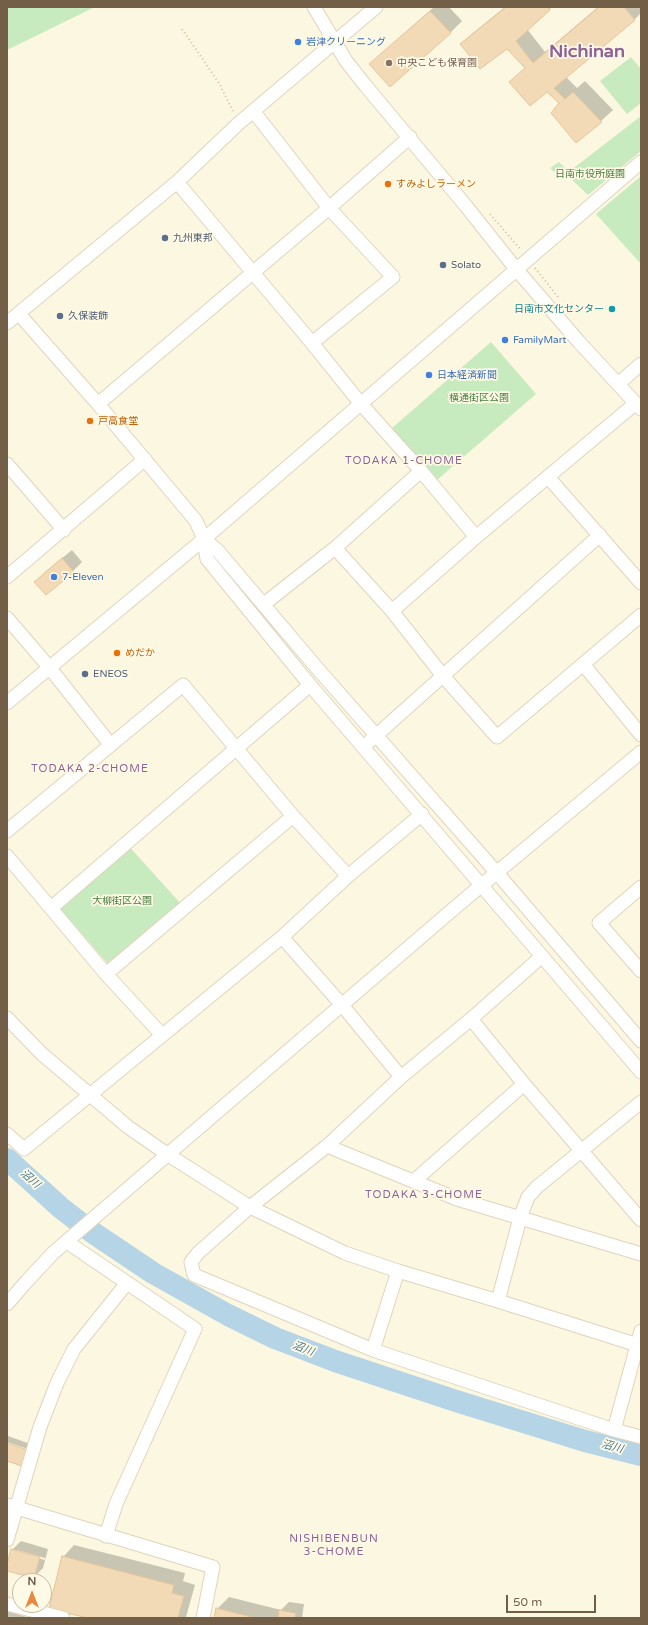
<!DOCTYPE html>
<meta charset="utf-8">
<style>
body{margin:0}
#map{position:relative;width:648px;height:1625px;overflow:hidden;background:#fcf7e0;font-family:"Varela Round",sans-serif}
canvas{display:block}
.frame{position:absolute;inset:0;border:8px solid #735f47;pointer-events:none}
.north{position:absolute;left:12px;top:1573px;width:40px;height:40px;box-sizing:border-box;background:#fffae6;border:1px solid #c7bca6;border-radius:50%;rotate:0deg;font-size:11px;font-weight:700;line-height:16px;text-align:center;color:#735f47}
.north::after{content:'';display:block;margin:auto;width:14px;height:18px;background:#e98743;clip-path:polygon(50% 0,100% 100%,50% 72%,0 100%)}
.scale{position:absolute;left:506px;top:1595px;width:90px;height:18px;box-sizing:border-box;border:2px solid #735f47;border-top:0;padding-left:5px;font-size:12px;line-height:14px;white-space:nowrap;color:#735f47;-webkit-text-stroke:3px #fffae6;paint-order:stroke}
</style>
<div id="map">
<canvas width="648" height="1625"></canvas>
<div class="frame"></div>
<div class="north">N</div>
<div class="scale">50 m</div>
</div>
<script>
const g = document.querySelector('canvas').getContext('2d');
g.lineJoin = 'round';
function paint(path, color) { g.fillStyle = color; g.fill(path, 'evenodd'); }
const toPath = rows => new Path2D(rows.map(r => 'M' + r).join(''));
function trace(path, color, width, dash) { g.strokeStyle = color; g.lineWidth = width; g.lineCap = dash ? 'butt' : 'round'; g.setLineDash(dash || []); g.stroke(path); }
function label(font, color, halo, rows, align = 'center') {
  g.font = font + ' "Varela Round","Noto Sans JP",sans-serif'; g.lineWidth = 3.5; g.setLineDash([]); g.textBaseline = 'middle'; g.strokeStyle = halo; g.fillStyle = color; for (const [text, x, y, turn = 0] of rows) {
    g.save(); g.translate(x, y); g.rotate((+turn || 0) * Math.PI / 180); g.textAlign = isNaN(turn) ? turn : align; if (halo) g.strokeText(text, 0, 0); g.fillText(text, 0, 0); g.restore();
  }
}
const green = toPath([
 [7,7,95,7,7,50],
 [631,57,641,69,641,103,627,114,600,81],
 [641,116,641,151,588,195,566,174],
 [559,162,566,169,558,175,550,168],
 [641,176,641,264,596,214],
 [491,342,536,394,437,480,392,428],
 [126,843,181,904,109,965,56,904]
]);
const shadow = toPath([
 [434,7,449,7,462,21,450,33,370,64],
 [505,7,552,7,527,29,545,52,598,7,641,7,641,13,635,19,566,77,577,88,585,81,613,110,601,121,576,142,560,103,507,48,461,44,473,33],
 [72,550,82,562,73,571,44,573],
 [8,1436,36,1446,34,1451,7,1442],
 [21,1541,48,1549,43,1568,34,1577,7,1570,12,1550],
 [17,1550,45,1558,45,1560,17,1552],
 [74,1545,185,1573,183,1581,195,1585,186,1617,92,1618,63,1557],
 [229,1597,281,1610,289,1602,304,1604,302,1618,215,1618,217,1609],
 [7,1611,30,1618,7,1618]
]);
const river = toPath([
 [7,1159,61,1208,92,1232,153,1273,228,1315,275,1338,335,1361,456,1401,585,1441,641,1455]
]);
const building = toPath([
 [506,7,548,7,550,10,516,41,533,63,599,7,624,7,635,20,554,88,565,99,573,92,602,122,576,143,551,113,559,103,547,92,530,106,509,82,525,68,507,49,480,69,460,44,506,7],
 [430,11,451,33,390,87,369,64,430,11],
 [62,558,74,572,46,595,34,582,62,558],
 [7,1443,31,1451,25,1467,7,1461,7,1443],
 [11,1549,40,1557,34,1578,7,1571,7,1564,11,1549],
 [62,1556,174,1585,172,1593,184,1596,178,1618,88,1618,49,1609,62,1556],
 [216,1608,256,1618,214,1618,216,1608],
 [279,1610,296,1613,295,1618,278,1618,279,1610]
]);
const path = toPath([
 [182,29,219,83,233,111],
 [490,214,521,250],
 [535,268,558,297]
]);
const minor = toPath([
 [314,7,346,61,365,85,466,206,516,269,579,342,641,409],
 [254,112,329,208,393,277,312,343],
 [177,182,312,343,361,404,421,471,476,537],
 [19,314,98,404,196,521,204,539,207,559,310,685,641,1072],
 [7,323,177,182,239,123,376,7],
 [619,383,641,364],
 [98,404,329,208,410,137],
 [7,464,64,530],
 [548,477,641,583],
 [204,539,218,551,317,668,497,873,641,1041],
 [335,548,392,611,443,676,497,737,641,615],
 [7,577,145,459],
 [264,604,335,548,421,471],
 [392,611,476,537,636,403],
 [7,618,49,667,110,744],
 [583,664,641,735],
 [7,703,204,539,641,162],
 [370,741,600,535],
 [7,831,183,685,293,816,348,876],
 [7,856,106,974,162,1035],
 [641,887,599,923,641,971],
 [51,908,310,685],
 [282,937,342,1005,401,1077],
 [541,957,471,1019,401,1077,327,1146,250,1207,199,1252,191,1262,194,1275,373,1350,614,1430,641,1437],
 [106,974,293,816],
 [7,1018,42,1054,128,1127,167,1154,250,1207,345,1253,398,1271,498,1301,641,1346],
 [471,1019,524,1084,641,1220],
 [7,1134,24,1149,282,937,348,876,422,814],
 [327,1146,457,1199,641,1254],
 [414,1181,524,1084],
 [67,1242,195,1329,116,1504,106,1536],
 [498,1301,520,1218,528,1197,537,1187,641,1102],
 [7,1304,27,1281,53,1253,458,905,641,752],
 [373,1350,398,1271],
 [614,1430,641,1331],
 [7,1505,213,1567,203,1618],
 [7,1540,40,1427,57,1383,74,1349,127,1283],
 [7,1604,63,1618]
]);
const markers = [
 [298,42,4,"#3f7fe0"],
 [389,63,4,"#8d6e63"],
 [388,184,4,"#e8710a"],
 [165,238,4,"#5c6f8a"],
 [443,265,4,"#5c6f8a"],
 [612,309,4,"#0f9aa8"],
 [60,316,4,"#5c6f8a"],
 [505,340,4,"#3f7fe0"],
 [429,375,4,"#3f7fe0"],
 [90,421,4,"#e8710a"],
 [54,577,4,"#3f7fe0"],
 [117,653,4,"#e8710a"],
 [85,674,4,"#5c6f8a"]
];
const shopNames = [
 ["岩津クリーニング",306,42],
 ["FamilyMart",513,340],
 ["日本経済新聞",437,375],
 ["7-Eleven",62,577]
];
const educationNames = [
 ["中央こども保育園",397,63]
];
const parkNames = [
 ["日南市役所庭園",590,174],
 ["横通街区公園",479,398],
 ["大柳街区公園",122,901]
];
const foodNames = [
 ["すみよしラーメン",396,184],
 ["戸高食堂",98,421],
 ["めだか",125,653]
];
const serviceNames = [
 ["九州東邦",173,238],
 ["Solato",451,265],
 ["久保装飾",68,316],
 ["ENEOS",93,674]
];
const cultureNames = [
 ["日南市文化センター",604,309]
];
const neighbourhoodNames = [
 ["TODAKA 1-CHOME",404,461],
 ["TODAKA 2-CHOME",90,769],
 ["TODAKA 3-CHOME",424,1195],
 ["NISHIBENBUN",334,1539],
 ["3-CHOME",334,1552]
];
const waterNames = [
 ["沼川",30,1179,41],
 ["沼川",303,1349,21],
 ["沼川",612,1447,16]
];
const townNames = [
 ["Nichinan",587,52]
];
paint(green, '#c8eabf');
paint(shadow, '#0003');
trace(river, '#b5d5e6', 22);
paint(building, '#f2dab7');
trace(building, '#e5c497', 1);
trace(minor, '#e0d4bc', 15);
trace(path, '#d6bd9b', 2, [1, 3]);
trace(minor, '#fff', 13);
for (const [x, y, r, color] of markers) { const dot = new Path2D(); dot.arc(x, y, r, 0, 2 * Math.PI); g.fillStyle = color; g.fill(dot); trace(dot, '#fffae6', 1.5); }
label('10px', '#366cbe', '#fffae6', shopNames, 'left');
label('10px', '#785e54', '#fffae6', educationNames, 'left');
label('10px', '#487f41', '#fffae6', parkNames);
label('10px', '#c56008', '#fffae6', foodNames, 'left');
label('10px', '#4e5e75', '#fffae6', serviceNames, 'left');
label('10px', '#0d838f', '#fffae6', cultureNames, 'right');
g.letterSpacing = '1px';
label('11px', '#8f6297', '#fffae6', neighbourhoodNames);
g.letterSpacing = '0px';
label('italic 11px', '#467995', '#fffae6', waterNames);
label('bold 18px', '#8f6297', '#fffae6', townNames);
</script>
